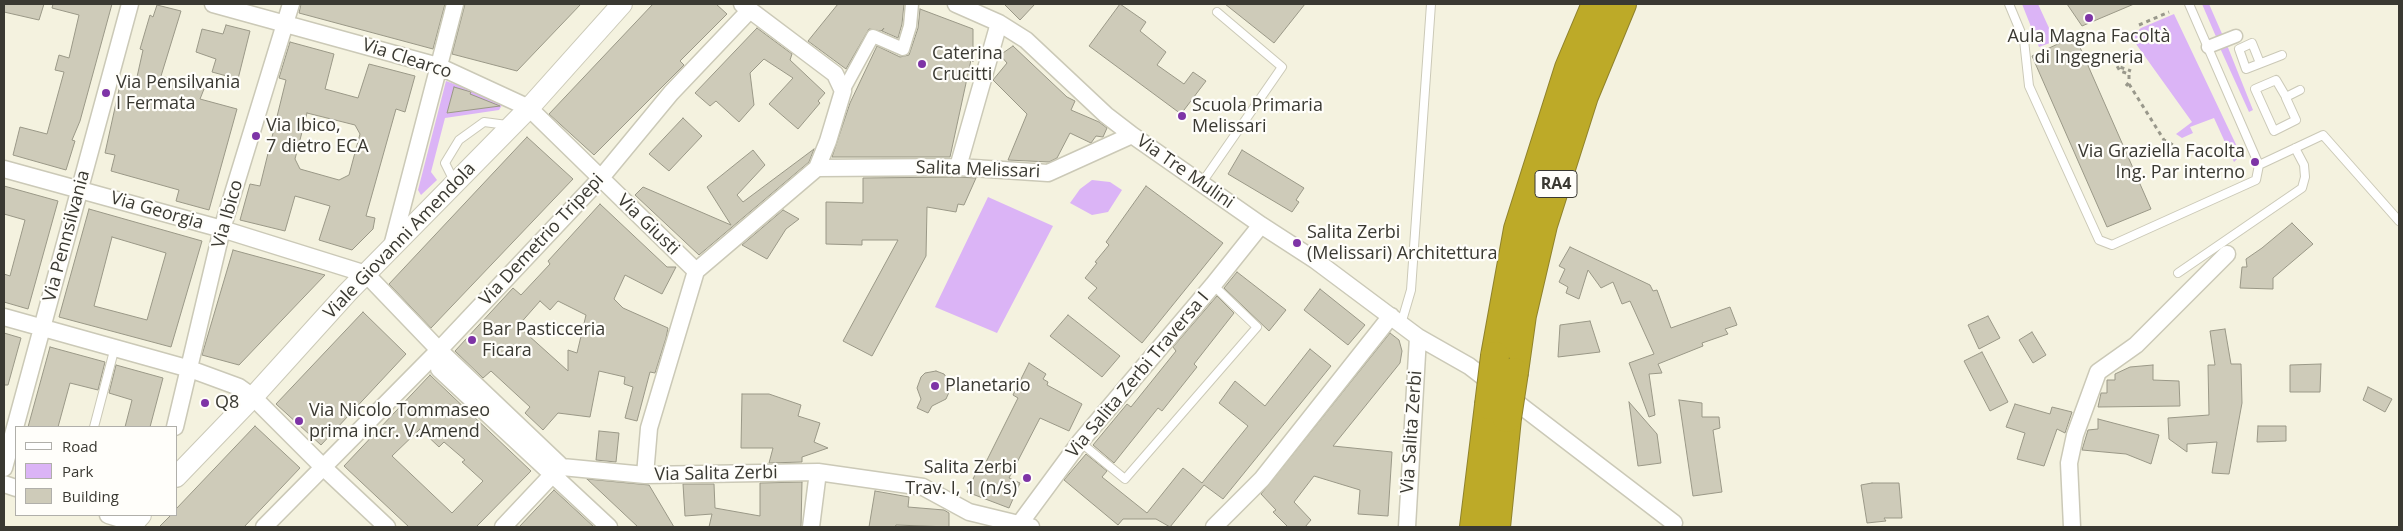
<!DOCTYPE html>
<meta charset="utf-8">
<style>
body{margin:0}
#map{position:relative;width:2403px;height:531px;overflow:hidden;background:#f4f2df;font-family:"Open Sans",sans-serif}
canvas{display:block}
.frame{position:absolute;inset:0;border:5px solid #3a3932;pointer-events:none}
.legend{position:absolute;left:15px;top:426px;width:162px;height:90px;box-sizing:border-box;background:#fffefa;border:1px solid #b0afaa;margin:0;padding:6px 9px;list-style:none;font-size:15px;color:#3a3932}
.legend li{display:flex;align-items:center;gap:10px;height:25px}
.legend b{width:25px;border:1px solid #b0afaa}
</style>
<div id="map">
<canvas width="2403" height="531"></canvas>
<div class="frame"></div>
<ul class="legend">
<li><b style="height:6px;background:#fff"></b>Road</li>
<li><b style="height:14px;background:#dbb4f6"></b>Park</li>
<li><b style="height:14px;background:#cecbb9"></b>Building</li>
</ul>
</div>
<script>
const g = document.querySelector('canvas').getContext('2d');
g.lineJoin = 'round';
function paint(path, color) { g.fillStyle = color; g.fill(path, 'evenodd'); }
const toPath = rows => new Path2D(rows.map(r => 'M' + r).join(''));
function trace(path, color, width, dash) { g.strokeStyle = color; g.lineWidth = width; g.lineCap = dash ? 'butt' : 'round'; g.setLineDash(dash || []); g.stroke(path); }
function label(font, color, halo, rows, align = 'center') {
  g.font = font + ' "Open Sans",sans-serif'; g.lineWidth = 4.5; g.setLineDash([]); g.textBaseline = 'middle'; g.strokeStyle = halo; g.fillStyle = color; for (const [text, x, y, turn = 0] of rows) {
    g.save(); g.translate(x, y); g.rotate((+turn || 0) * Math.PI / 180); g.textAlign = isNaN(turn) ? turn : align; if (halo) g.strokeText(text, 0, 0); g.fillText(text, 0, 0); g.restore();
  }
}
const green = toPath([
 [2022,4,2038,4,2055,41,2039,47],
 [2202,4,2209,4,2223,36,2217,39],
 [2174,14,2241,155,2234,162,2214,118,2190,127,2193,133,2182,138,2176,134,2192,122,2131,37,2141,28],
 [2227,45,2253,110,2249,112,2220,48],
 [446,81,504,102,499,110,445,118,431,172,437,180,421,195,418,190],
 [1092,180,1110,182,1122,190,1108,212,1092,215,1070,203,1080,189],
 [988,197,1053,226,997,333,935,307]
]);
const building = toPath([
 [4,4,44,4,39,20,4,12,4,4],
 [53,4,112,4,80,121,72,140,75,141,66,170,13,155,20,127,47,134,64,72,55,70,59,55,69,58,79,15,52,8,53,4],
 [301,4,445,4,433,49,299,13,301,4],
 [465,4,581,4,517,71,452,54,465,4],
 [653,4,716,4,727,14,680,61,684,65,594,155,549,114,653,4],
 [838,4,904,4,902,24,898,38,882,31,884,28,881,31,869,29,846,69,808,41,838,4],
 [1004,4,1035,4,1020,20,1004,4],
 [1120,4,1146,22,1140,31,1166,52,1157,65,1184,84,1193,72,1206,81,1181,114,1089,46,1120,4],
 [1225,4,1305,4,1274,43,1225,4],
 [2067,4,2134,4,2082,26,2067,4],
 [157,5,181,11,161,76,204,89,200,99,237,109,209,210,176,201,179,190,111,171,115,155,105,153,120,85,135,86,143,50,140,49,150,15,153,17,157,5],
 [920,9,973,29,973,62,971,60,950,157,832,157,850,103,877,46,900,57,909,55,918,28,920,9],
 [226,25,250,31,238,79,212,72,216,59,196,52,202,29,223,34,226,25],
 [757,28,792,54,790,60,825,93,818,101,820,103,798,129,769,104,793,78,764,59,750,73,754,105,739,122,716,101,710,106,695,93,757,28],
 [2075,36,2151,209,2107,227,2032,56,2075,36],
 [290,42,334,54,325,89,358,98,369,64,415,76,405,112,396,109,366,216,375,218,373,229,352,250,319,240,330,206,295,196,285,231,240,220,250,184,260,186,286,80,279,78,290,42],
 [307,113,355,125,360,134,349,175,339,180,300,169,295,159,307,113],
 [1013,46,1067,97,1075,101,1071,110,1099,122,1107,128,1103,137,1096,136,1091,143,1070,133,1057,158,1049,162,1008,160,1027,114,993,80,1007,63,1000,55,1013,46],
 [454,87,471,92,470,94,500,106,447,113,454,87],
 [683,118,702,136,669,171,649,154,683,118],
 [527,137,573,179,431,328,389,284,527,137],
 [814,149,809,162,699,255,635,195,643,187,731,225,707,187,753,150,765,165,737,195,743,202,814,149],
 [1242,150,1304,188,1296,200,1299,202,1292,212,1228,174,1242,150],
 [958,177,976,178,964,205,958,204,956,212,927,207,926,256,872,356,843,341,898,240,862,240,862,245,826,244,826,202,863,203,863,178,958,177],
 [4,186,58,201,28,309,4,302,4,274,10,276,25,220,4,214,4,186],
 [1146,186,1223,243,1142,343,1088,298,1097,288,1085,278,1097,263,1095,262,1109,245,1106,242,1146,186],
 [600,204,667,267,676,267,662,294,625,275,614,299,623,308,668,328,666,338,655,373,650,372,637,421,625,418,633,387,624,384,625,377,599,371,590,417,558,413,543,430,525,413,530,407,491,371,483,378,455,351,513,288,521,295,550,264,548,261,600,204],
 [540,301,550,310,558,301,586,315,577,353,568,350,568,371,518,326,540,301],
 [89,209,202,241,171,347,59,317,89,209],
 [112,237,166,253,147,320,94,306,112,237],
 [783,210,799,219,786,229,767,259,742,245,783,210],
 [2292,223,2313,244,2273,278,2273,289,2240,288,2242,267,2247,267,2246,259,2262,248,2292,223],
 [1570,247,1650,285,1653,291,1657,290,1671,328,1730,307,1737,325,1725,329,1728,334,1702,343,1703,346,1658,364,1662,373,1649,374,1655,415,1649,417,1629,363,1654,354,1630,301,1622,304,1613,282,1601,288,1588,270,1579,299,1566,293,1568,287,1559,282,1565,269,1559,266,1570,247],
 [233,250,325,275,239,365,202,355,233,250],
 [1237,272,1286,310,1269,331,1224,288,1237,272],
 [1320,289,1365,325,1348,345,1304,310,1320,289],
 [1217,296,1234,313,1194,364,1197,367,1162,411,1158,408,1114,463,1093,445,1127,404,1131,407,1176,351,1173,347,1217,296],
 [363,312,406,354,321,445,276,404,363,312],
 [1068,315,1120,356,1102,377,1050,336,1068,315],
 [1988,316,2000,338,1979,349,1968,325,1988,316],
 [1590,321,1600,352,1558,357,1560,325,1590,321],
 [2225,329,2231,364,2241,364,2242,403,2229,474,2212,473,2217,442,2187,444,2187,452,2169,439,2168,418,2209,415,2208,365,2215,365,2210,331,2225,329],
 [2032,332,2046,355,2033,363,2019,340,2032,332],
 [4,333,21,338,8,385,4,385,4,333],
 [1390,333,1399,340,1402,351,1400,363,1333,446,1392,452,1388,516,1358,514,1360,490,1314,476,1294,502,1311,520,1305,527,1288,527,1273,512,1276,510,1261,494,1390,333],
 [50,347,105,362,98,390,70,383,58,427,28,427,50,347],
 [1310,349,1331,366,1223,499,1204,485,1170,527,1156,519,1123,519,1118,525,1064,480,1086,454,1107,471,1102,477,1147,513,1183,468,1202,483,1248,426,1219,403,1235,381,1265,406,1310,349],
 [1982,352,2008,402,1990,411,1964,361,1982,352],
 [1029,363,1046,374,1043,379,1048,382,1047,385,1082,404,1069,431,1040,418,1009,478,1020,483,1009,508,967,492,980,464,984,466,1018,398,1013,395,1029,363],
 [2321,364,2320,392,2290,392,2290,365,2321,364],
 [116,365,163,378,150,427,125,427,132,400,109,393,116,365],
 [2153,365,2153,380,2179,381,2180,406,2098,407,2101,393,2107,393,2107,380,2115,380,2115,374,2130,367,2153,365],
 [936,371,944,374,948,380,950,390,946,399,932,406,928,413,917,408,921,399,917,388,921,377,925,373,936,371],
 [430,375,531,471,476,527,409,527,344,466,430,375],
 [420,429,439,447,444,442,465,460,462,462,483,481,452,513,392,456,420,429],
 [2368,387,2392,399,2385,412,2363,400,2368,387],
 [742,394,769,394,801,405,798,416,820,423,814,442,828,448,802,457,802,462,769,463,773,448,741,448,742,394],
 [1679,400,1702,403,1702,417,1719,417,1720,428,1713,430,1722,492,1693,496,1679,400],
 [1629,402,1657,434,1661,463,1638,466,1629,402],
 [2015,404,2050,414,2052,407,2072,412,2065,433,2057,429,2044,466,2017,459,2025,433,2006,427,2015,404],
 [2098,419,2159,435,2151,464,2126,454,2082,450,2088,430,2098,429,2098,419],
 [255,426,300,468,244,527,159,527,171,515,176,515,176,509,255,426],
 [2258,426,2286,426,2286,441,2257,442,2258,426],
 [599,431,619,433,616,462,596,460,599,431],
 [587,479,649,485,674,527,638,527,587,479],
 [802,482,801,527,709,527,712,514,685,516,683,484,714,484,715,508,760,516,760,483,802,482],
 [1872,483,1899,483,1902,518,1884,518,1886,521,1867,523,1861,485,1872,483],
 [554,490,594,527,519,527,554,490],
 [875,491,909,497,908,507,944,510,949,513,949,527,896,525,895,527,869,527,875,491]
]);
const path = toPath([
 [2139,25,2169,12],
 [2129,84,2164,140,2175,146,2175,154,2171,157],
 [2126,86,2129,82,2129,74,2120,71,2117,66,2131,71]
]);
const service = toPath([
 [2009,4,2024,40,2029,86,2099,240,2112,245,2256,180,2259,165,2189,4],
 [2260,63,2252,43,2239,49,2246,69,2282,55],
 [2286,98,2296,120,2274,131,2255,89,2276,80,2286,97,2300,90],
 [2259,165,2323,135,2399,221],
 [454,181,445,163,459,140,484,122,507,125],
 [1201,184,1282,67,1217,12],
 [2178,273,2302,188,2305,177,2304,165,2295,148],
 [1401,324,1411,290,1431,4],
 [94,427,115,347],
 [1080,442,1125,479,1257,327,1213,285]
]);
const pedestrian = toPath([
 [2208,47,2236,36],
 [843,91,873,36,903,49,910,26,912,4]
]);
const minor = toPath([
 [213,4,438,66,529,108,696,271],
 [956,4,999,23,1026,40,1106,115,1132,135,1261,225,1315,260,1418,337,1469,366,1674,523],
 [958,167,999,23],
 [817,168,958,167,1048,173,1132,135],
 [4,169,222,229,366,274,439,350,439,369,609,527],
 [391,250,455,4],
 [4,317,190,369,239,387,253,397,322,466,387,527],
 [439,350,562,467,645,475,818,472,923,487,969,512,1031,527],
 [175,427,222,229,291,4],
 [4,468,130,4],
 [645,475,649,428,696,271,817,168,828,141,843,91,835,74,742,4],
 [4,484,16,488],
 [108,515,134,523],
 [1018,526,1080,442,1213,285,1261,225],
 [264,527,439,350,600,179,671,93,749,11],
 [503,527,552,475],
 [811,527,818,472],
 [1214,527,1262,479,1391,316],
 [1407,527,1418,337],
 [2072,527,2069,463,2075,435,2098,372,2136,345,2227,254]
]);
const tertiary = toPath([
 [176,477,253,397,347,293,529,108,622,4],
 [130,527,141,515]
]);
const motorway = toPath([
 [1495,356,1518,229,1569,68,1596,4],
 [1514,372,1522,315,1543,225,1584,96,1622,4],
 [1474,527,1489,405],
 [1496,527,1507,418]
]);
const motorwayBridge = toPath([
 [1489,405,1495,356],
 [1507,418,1514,372]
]);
const markers = [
 [2089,18,5,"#7e34a6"],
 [922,64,5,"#7e34a6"],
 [106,93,5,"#7e34a6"],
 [1182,116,5,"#7e34a6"],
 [256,136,5,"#7e34a6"],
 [2255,162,5,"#7e34a6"],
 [1297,243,5,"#7e34a6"],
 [472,340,5,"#7e34a6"],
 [935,386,5,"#7e34a6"],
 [205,403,5,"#7e34a6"],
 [299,421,5,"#7e34a6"],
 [1027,478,5,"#7e34a6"]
];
const shields = [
 [1556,184,42]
];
const shieldNames = [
 ["RA4",1556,184]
];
const poiNames = [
 ["Aula Magna Facoltà",2089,37,"center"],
 ["di Ingegneria",2089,58,"center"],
 ["Caterina",932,54],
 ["Crucitti",932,75],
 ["Via Pensilvania",116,83],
 ["I Fermata",116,104],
 ["Scuola Primaria",1192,106],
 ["Melissari",1192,127],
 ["Via Ibico,",266,126],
 ["7 dietro ECA",266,147],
 ["Via Graziella Facolta",2245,152,"right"],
 ["Ing. Par interno",2245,173,"right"],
 ["Salita Zerbi",1307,233],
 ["(Melissari) Architettura",1307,254],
 ["Bar Pasticceria",482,330],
 ["Ficara",482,351],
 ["Planetario",945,386],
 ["Q8",215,403],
 ["Via Nicolo Tommaseo",309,411],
 ["prima incr. V.Amend",309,432],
 ["Salita Zerbi",1017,468,"right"],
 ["Trav. I, 1 (n/s)",1017,489,"right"]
];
const streetNames = [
 ["Via Clearco",407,59,18],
 ["Salita Melissari",978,170,2],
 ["Via Tre Mulini",1185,172,35],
 ["Via Georgia",157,211,16],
 ["Via Ibico",228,214,-74],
 ["Via Giusti",648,225,44],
 ["Via Pennsilvania",67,236,-75],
 ["Via Demetrio Tripepi",542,240,-47],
 ["Viale Giovanni Amendola",400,241,-46],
 ["Via Salita Zerbi Traversa I",1138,375,-50],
 ["Via Salita Zerbi",1412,432,-86],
 ["Via Salita Zerbi",716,474,-1]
];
paint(green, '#dbb4f6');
paint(building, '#cecbb9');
trace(building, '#9a9887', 1);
trace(service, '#cbc9b7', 10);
trace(pedestrian, '#cbc9b7', 15);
trace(minor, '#cbc9b7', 19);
trace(tertiary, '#cbc9b7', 22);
trace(motorway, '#8f822c', 30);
trace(path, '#99988b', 3, [4, 4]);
trace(service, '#fff', 8);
trace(pedestrian, '#fff', 12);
trace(minor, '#fff', 16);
trace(tertiary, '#fff', 20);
trace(motorway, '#bdaa28', 28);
trace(motorwayBridge, '#8f822c', 30, []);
trace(motorwayBridge, '#bdaa28', 28);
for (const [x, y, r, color] of markers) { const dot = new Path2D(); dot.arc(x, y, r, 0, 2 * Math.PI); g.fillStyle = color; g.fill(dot); trace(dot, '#fffefa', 2); }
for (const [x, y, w] of shields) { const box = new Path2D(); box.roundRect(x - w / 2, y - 13.5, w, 27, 4); g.fillStyle = '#fffefa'; g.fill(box); trace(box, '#3a3932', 1); }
label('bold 16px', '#3a3932', null, shieldNames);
label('18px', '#3a3932', '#fffefa', poiNames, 'left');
label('18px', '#3a3932', '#fffefa', streetNames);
</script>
